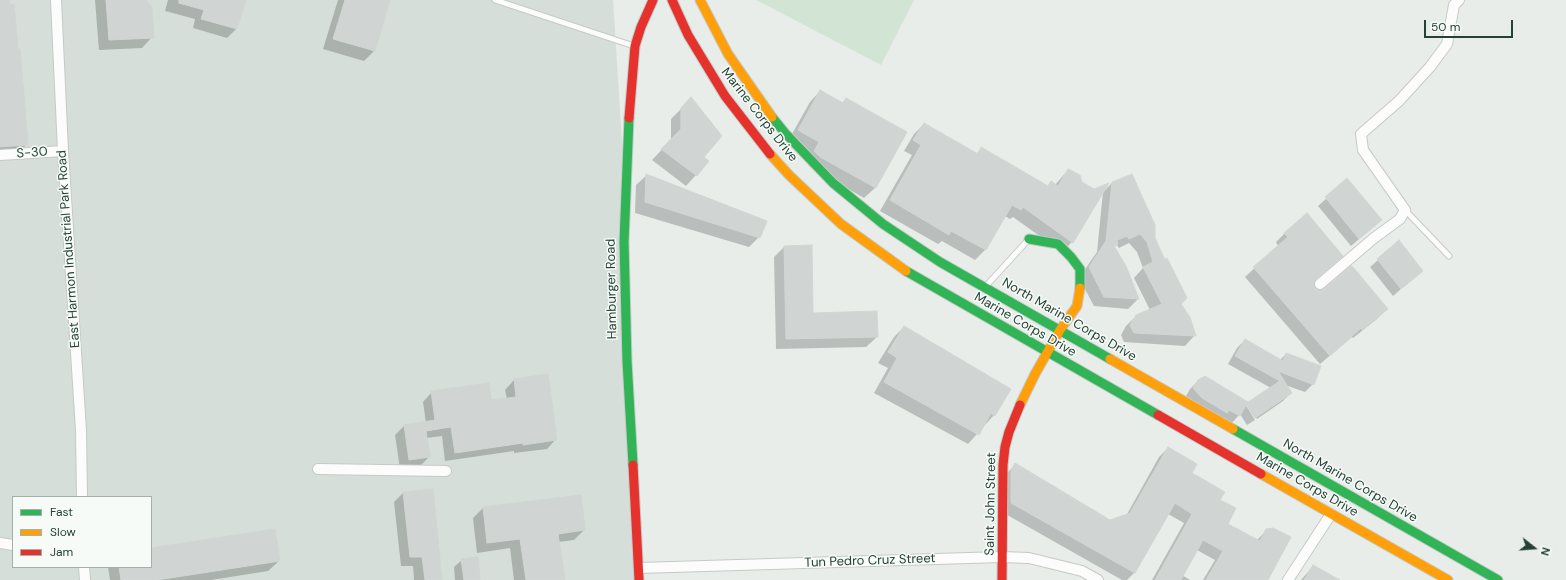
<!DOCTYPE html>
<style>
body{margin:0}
#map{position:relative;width:1566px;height:580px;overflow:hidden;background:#e8edea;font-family:"DM Sans",sans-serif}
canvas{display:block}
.legend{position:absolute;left:12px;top:496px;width:140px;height:72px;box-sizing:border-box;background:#f7fbf8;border:1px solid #a3b1aa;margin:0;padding:5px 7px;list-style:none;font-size:12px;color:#254136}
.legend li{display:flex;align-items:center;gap:8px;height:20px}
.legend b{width:20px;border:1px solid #a3b1aa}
.north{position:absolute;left:1514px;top:528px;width:40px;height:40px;-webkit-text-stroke:3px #f7fbf8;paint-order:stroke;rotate:107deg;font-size:11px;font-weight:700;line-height:16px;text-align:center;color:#254136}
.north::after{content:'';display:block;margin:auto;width:14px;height:18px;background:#254136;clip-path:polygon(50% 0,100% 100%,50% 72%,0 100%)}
.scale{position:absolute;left:1424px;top:20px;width:89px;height:18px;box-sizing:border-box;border:2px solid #254136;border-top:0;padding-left:5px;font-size:12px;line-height:14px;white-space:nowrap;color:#254136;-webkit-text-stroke:3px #f7fbf8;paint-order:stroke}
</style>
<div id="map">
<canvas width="1566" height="580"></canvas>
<ul class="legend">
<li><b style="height:5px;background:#30b455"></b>Fast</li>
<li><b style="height:5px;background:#ff9f0a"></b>Slow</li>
<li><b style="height:5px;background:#e5322d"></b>Jam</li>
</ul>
<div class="north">N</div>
<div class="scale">50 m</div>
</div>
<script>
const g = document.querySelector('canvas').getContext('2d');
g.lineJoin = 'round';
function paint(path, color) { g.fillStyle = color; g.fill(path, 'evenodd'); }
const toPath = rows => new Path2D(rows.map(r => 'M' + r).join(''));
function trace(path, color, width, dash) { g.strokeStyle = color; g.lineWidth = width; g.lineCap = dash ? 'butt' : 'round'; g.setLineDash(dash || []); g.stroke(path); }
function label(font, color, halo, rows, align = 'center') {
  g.font = font + ' "DM Sans",sans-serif'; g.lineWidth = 3; g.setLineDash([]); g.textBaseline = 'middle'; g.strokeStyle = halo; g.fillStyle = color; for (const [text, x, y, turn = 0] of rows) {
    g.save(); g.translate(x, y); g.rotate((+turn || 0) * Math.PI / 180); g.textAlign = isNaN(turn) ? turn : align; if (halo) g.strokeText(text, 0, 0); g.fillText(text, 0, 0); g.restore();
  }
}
const built = toPath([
 [0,0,613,0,625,191,639,580,0,580],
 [13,497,151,497,151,567,13,567]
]);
const green = toPath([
 [756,0,914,0,881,65]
]);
const shadow = toPath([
 [0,0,8,0,17,50,27,144,17,155,0,156],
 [95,0,145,0,152,37,142,48,99,50],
 [168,0,245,0,236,29,227,38,193,28,195,19,165,11],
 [338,0,389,0,374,51,364,61,323,49],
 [820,91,842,104,846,99,906,132,875,188,864,198,810,167,788,141,810,102],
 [691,99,703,158,696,175,686,186,652,160,671,140,671,119],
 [924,124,976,154,981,149,1047,187,1051,183,1055,185,1068,170,1082,183,1093,190,1103,192,1113,182,1154,239,1180,304,1189,318,1194,336,1185,346,1124,342,1121,335,1126,326,1136,316,1150,310,1134,278,1143,268,1137,252,1129,243,1119,248,1117,245,1114,247,1126,266,1138,299,1128,309,1094,306,1079,278,1097,252,1103,192,1072,242,1062,252,1013,217,1010,219,1005,216,985,250,975,260,942,241,938,244,880,211,912,155,904,151,914,134],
 [647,175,759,237,749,247,635,213,636,185],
 [1347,180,1373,227,1351,246,1318,206],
 [1285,233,1341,256,1313,282,1314,288,1318,291,1386,309,1377,319,1353,338,1352,337,1320,364,1245,277,1278,246,1276,242],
 [1399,242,1422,271,1393,296,1370,267],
 [784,247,812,314,877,337,866,347,776,349,774,257],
 [904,327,994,415,968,444,874,393,888,368,878,363,894,337],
 [1245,340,1280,360,1286,354,1313,384,1305,392,1285,385,1291,393,1283,401,1257,419,1247,404,1245,404,1255,420,1247,425,1240,414,1231,424,1186,396,1190,389,1198,381,1248,403,1271,388,1228,364,1237,348],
 [514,380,556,439,547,449,514,453,514,451,445,461,442,436,427,438,429,457,420,466,400,469,395,435,404,426,426,423,423,402,432,392,490,401,507,399,505,390],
 [1168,448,1190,473,1219,500,1227,524,1257,540,1267,530,1267,580,1203,580,1215,560,1197,550,1182,575,1190,580,1152,580,1184,523,1168,514,1134,573,1127,580,1122,580,1002,512,1006,474,1015,465,1110,521,1126,516,1159,457],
 [403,493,441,580,414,580,413,566,401,566,394,502],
 [580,496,584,530,574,540,558,542,564,580,514,580,510,548,477,553,473,518,483,508],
 [151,549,279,561,268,571,211,580,110,580,108,567,151,567],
 [462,560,479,580,455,580,454,567],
 [1313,566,1338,580,1301,580]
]);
const building = toPath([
 [0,0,9,0,10,5,14,4,18,49,20,49,28,145,0,147,0,0],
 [106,0,146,0,152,7,154,38,109,40,106,0],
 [179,0,246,0,237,29,201,19,204,10,179,3,179,0],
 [345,0,390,0,375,51,333,39,345,0],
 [820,90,843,103,846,98,907,132,876,188,820,157,814,151,819,142,798,130,820,90],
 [691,97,722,136,704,157,709,161,697,176,661,149,681,129,681,108,691,97],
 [924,123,978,154,981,147,1048,186,1051,181,1058,186,1068,169,1080,175,1082,182,1094,189,1109,183,1073,243,1023,207,1021,210,1012,205,986,250,951,231,949,235,890,200,921,145,913,140,924,123],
 [646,174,767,221,760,238,645,202,646,174],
 [1132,174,1155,225,1155,238,1165,260,1167,258,1187,298,1181,304,1190,317,1196,336,1134,333,1130,325,1136,315,1162,304,1143,267,1153,262,1147,242,1140,234,1129,239,1127,236,1117,240,1118,244,1114,246,1126,266,1139,299,1104,297,1089,267,1106,241,1112,182,1132,174],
 [1347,178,1382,220,1359,239,1325,197,1347,178],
 [1307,213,1343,256,1316,279,1314,282,1315,288,1318,290,1324,289,1351,266,1353,267,1388,309,1362,330,1361,328,1330,356,1253,267,1288,237,1284,233,1307,213],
 [1399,240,1423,271,1401,289,1377,259,1399,240],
 [812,245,813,313,877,311,878,337,786,339,784,246,812,245],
 [904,326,1011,389,995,416,991,413,979,435,884,382,897,358,888,352,904,326],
 [1245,339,1283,361,1286,353,1321,366,1314,385,1278,371,1292,393,1255,418,1246,405,1240,416,1229,410,1227,413,1202,398,1193,388,1198,380,1205,376,1248,402,1280,381,1235,356,1245,339],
 [548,374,557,440,523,445,523,443,455,453,451,427,426,431,430,457,409,460,404,425,435,420,431,391,489,383,491,400,516,397,514,379,548,374],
 [1168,447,1197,464,1192,473,1225,492,1220,500,1236,508,1228,524,1260,541,1266,529,1273,528,1291,537,1268,580,1206,580,1223,551,1203,540,1181,580,1155,580,1192,514,1175,503,1135,573,1011,503,1011,470,1015,463,1110,520,1130,513,1168,447],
 [433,489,442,580,425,580,422,557,410,557,403,492,433,489],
 [581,495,585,530,558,534,565,580,526,580,520,539,487,543,483,507,581,495],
 [275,529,280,561,157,580,121,580,119,567,151,567,151,548,275,529],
 [478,557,480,580,464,580,461,559,478,557],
 [1313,565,1340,580,1304,580,1313,565]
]);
const lane = toPath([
 [495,0,634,46],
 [1405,210,1449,256],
 [986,286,1029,239]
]);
const street = toPath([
 [56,0,63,151,81,430,82,497],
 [0,155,63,151],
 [1320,284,1374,238,1400,219,1405,210,1363,150,1361,134,1399,101,1430,67,1447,44,1454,5,1459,0],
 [318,469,446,471],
 [0,543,13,545],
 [84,567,85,580],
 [639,568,1002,557,1029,558,1082,571,1098,580],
 [1288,580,1331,514]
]);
const fast = toPath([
 [772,117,785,133,833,183,883,224,940,262,1110,359],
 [629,118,624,242,627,361,633,465],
 [1029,239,1058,244,1071,257,1080,269,1080,288],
 [906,271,1158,415],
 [1233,429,1498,580]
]);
const slow = toPath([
 [700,0,728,54,772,117],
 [770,154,789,175,841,224,906,271],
 [1110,359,1233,429],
 [1020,405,1035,374,1060,330,1077,306,1080,288],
 [1261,474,1448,580]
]);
const jam = toPath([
 [672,0,688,35,725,96,770,154],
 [629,118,635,46,641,27,653,0],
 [1158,415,1261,474],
 [633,465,639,580],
 [1002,580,1003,465,1005,447,1009,432,1020,405]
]);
const streetNames = [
 ["Marine Corps Drive",759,115,52],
 ["S-30",32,153,-4],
 ["East Harmon Industrial Park Road",69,249,-94],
 ["Hamburger Road",612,289,-91],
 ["North Marine Corps Drive",1069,320,30],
 ["Marine Corps Drive",1025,325,30],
 ["North Marine Corps Drive",1350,481,30],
 ["Marine Corps Drive",1307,485,30],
 ["Saint John Street",991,504,-89],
 ["Tun Pedro Cruz Street",870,561,-2]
];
paint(built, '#d6ded9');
paint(green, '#d2e5d5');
paint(shadow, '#0003');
paint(building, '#d0d5d3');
trace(building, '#d0d6d3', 1);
trace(lane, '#c5cac7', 7);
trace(street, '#c5cac7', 12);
trace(fast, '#c3cac7', 11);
trace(slow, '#c3cac7', 11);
trace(jam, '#c3cac7', 11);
trace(lane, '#fcfcfc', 5);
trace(street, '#fcfcfc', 10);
trace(fast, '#30b455', 9);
trace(slow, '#ff9f0a', 9);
trace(jam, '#e5322d', 9);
label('13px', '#254136', '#f7fbf8', streetNames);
</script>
